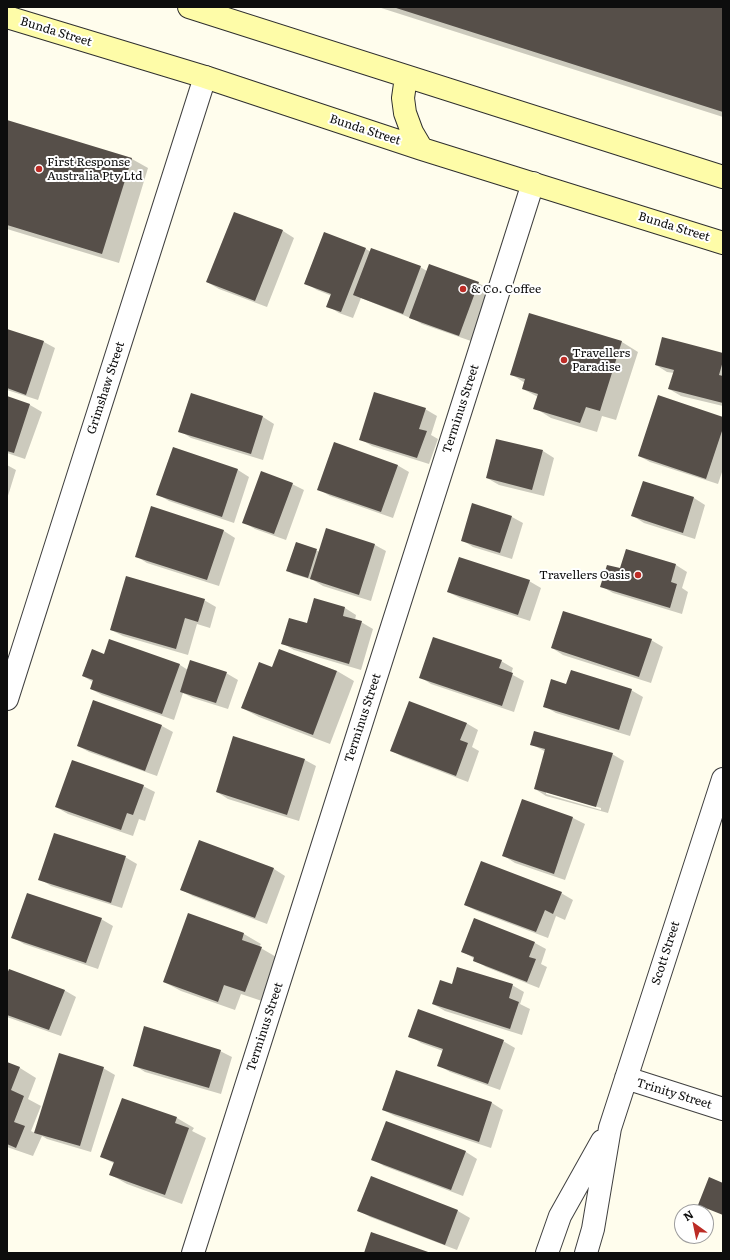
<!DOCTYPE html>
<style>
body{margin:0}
#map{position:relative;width:730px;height:1260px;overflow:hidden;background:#fffded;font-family:Literata,serif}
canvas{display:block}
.frame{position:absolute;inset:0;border:8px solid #0d0d0d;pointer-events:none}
.north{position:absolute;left:674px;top:1204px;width:40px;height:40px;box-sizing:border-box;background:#fff;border:1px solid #9e9e9e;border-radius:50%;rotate:327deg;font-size:11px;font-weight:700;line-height:16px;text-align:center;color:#0d0d0d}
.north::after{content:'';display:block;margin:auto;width:14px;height:18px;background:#bc2c26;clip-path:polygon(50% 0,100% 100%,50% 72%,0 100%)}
</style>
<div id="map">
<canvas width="730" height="1260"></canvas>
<div class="frame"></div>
<div class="north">N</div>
</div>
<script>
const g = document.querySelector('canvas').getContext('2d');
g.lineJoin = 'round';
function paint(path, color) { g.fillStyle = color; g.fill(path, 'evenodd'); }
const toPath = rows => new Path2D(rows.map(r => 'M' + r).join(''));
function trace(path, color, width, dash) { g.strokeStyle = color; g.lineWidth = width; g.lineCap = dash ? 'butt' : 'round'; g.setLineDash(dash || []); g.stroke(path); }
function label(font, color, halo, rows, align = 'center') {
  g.font = font + ' Literata,serif'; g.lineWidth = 4; g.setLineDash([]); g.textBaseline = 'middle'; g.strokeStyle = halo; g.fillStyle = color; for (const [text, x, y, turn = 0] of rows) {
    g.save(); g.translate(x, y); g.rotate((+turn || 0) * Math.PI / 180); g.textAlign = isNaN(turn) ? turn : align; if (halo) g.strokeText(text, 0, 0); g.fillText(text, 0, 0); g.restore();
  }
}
const shadow = toPath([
 [378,7,723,7,723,117],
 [7,121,132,159,148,168,119,263,7,229],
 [235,213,283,231,294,238,267,307,219,289,207,282],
 [366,249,371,252,420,267,427,271,478,283,490,289,471,341,422,324,413,319,361,298,353,318,339,313,328,306,332,296,317,290,305,283],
 [7,330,44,342,55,348,38,400,7,390],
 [622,342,638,352,616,420,602,416,597,432,551,418,535,408,538,397,523,389,525,383,511,374],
 [723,354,723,406,681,396,669,389,674,373,667,372,656,365],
 [192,395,263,417,274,424,263,460,191,438,180,431],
 [7,397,30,405,42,412,25,459,7,453],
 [425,409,437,416,431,435,438,439,429,464,372,446,360,439],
 [723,418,723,469,718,484,650,462,639,456],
 [174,448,238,470,249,477,234,523,169,501,157,494],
 [543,451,554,458,544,496,499,485,487,478],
 [7,465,16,470,7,499],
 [397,465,409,472,393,518,330,496,318,489],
 [643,483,694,498,705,505,695,539,644,523,633,516],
 [292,484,304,490,286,540,255,529,243,522],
 [152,507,224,531,235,538,219,586,147,563,136,556],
 [512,517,523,523,512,559,473,547,462,540],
 [296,543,320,552,375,545,386,551,371,601,323,586,313,580,293,574,287,570],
 [626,550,676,565,687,572,682,588,688,592,682,614,613,593,601,586,621,569],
 [529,581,541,588,530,621,460,598,448,592],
 [204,600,216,607,210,628,197,624,188,655,123,636,111,630],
 [345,608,356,615,355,620,361,622,373,629,361,670,294,650,282,643,308,624],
 [651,640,663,647,651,683,563,655,552,648],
 [279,650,337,671,354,681,330,744,259,717,242,708,273,668],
 [105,655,180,665,188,670,226,673,238,680,228,709,193,698,183,693,174,720,102,695,91,689,93,682,83,676],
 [501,661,513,668,511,674,524,681,514,712,431,684,420,677],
 [631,690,643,697,630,736,556,713,544,706],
 [466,723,478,730,472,747,479,751,468,782,403,757,392,751],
 [162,726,173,732,157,776,89,752,78,746],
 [531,744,612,754,624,761,608,813,546,796,535,789,546,752],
 [546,792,601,808,601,810,546,794],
 [305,760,316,766,299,821,228,799,217,792],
 [143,786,155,792,145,821,139,819,133,836,68,814,56,807],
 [523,801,573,818,585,824,565,880,515,863,504,856],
 [200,842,274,869,285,876,267,924,193,896,182,890],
 [125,857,137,864,122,908,51,886,40,879],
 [561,893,573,900,565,920,556,916,548,938,477,911,465,905],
 [189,915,244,934,261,944,259,947,278,958,262,1001,241,994,235,1010,181,991,164,982],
 [101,919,113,926,98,969,24,944,12,937],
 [535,943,546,949,541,964,547,967,539,988,486,967,474,960,475,959,463,952],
 [7,977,64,990,76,997,61,1036,7,1017],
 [452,985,512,985,524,992,520,1004,530,1009,522,1035,445,1011,433,1004],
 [410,1036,503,1041,515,1048,500,1090,450,1072,438,1065,443,1051,421,1043],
 [220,1051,232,1057,221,1094,145,1072,134,1065],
 [7,1063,20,1068,36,1078,28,1099,41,1106,31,1131,35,1133,103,1068,115,1075,91,1152,47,1139,42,1136,33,1156,7,1147],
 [122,1099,177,1118,194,1128,192,1131,206,1138,182,1204,127,1184,111,1175,115,1164,102,1157],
 [492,1103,503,1110,491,1148,395,1116,383,1110],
 [387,1122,466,1152,477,1159,463,1196,384,1166,372,1159],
 [371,1178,458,1211,470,1218,457,1250,370,1217,358,1210]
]);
const building = toPath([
 [393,7,723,7,723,112],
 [7,120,132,158,102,254,7,225],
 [234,212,283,230,255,301,206,282],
 [324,232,366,248,341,312,326,307,331,294,304,284],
 [371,248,421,266,403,314,353,295],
 [429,264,479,282,459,336,409,318],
 [529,313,622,341,600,411,586,407,580,423,533,409,538,394,522,389,525,379,510,375],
 [7,329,44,341,26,395,7,388],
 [662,337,723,353,723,361,719,375,723,376,723,403,668,389,674,370,655,365],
 [374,392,426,408,419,429,427,431,417,458,359,440],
 [191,393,263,416,251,454,178,432],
 [658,395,723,417,723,428,706,479,638,456],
 [7,396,30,404,14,453,7,451],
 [496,439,543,450,532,490,486,478],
 [334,442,398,465,381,512,317,490],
 [173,447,238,469,222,517,156,495],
 [261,471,293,483,274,534,242,523],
 [643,481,694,497,683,533,631,516],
 [472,503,512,516,500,553,461,541],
 [151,506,224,530,207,580,135,557],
 [326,528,375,544,359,595,310,579],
 [296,542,317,549,308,578,286,571],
 [626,549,676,564,671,582,677,584,670,608,600,587,607,565,620,568],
 [459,557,530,580,518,615,447,592],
 [126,576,205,599,198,622,185,618,176,649,110,630],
 [314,598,345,607,343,616,362,621,349,664,281,644,289,618,307,623],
 [563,611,652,639,639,677,551,648],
 [433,637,502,660,499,668,513,673,502,706,419,678],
 [109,639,180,664,162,714,90,689,93,680,82,676,92,649,104,654],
 [279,649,337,671,313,735,241,708,259,662,272,667],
 [190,660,227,672,216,703,180,692],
 [571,670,632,689,619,730,543,707,551,679,566,684],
 [93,700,162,725,145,771,77,746],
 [409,701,467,723,460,740,468,743,456,776,390,751],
 [534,731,613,753,596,807,534,789,545,749,530,745],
 [233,736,305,759,287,815,216,792],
 [72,760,144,785,133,815,127,813,121,830,55,807],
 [522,799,573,817,554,874,502,856],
 [54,833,126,856,111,903,38,880],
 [199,840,274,868,255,918,180,890],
 [481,861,562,892,553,914,545,910,536,932,464,905],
 [27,893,102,918,86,963,11,938],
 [188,913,244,933,242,940,262,947,245,992,224,985,218,1002,163,982],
 [474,918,535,942,529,957,536,959,527,982,473,961,474,957,461,952],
 [457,967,513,984,509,998,519,1002,510,1029,432,1004,440,980,452,984],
 [9,969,65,990,49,1030,7,1015,7,974],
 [418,1009,504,1040,488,1084,437,1066,443,1049,408,1037],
 [144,1026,221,1050,209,1088,133,1066],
 [59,1053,104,1067,80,1146,34,1133],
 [7,1062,20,1067,11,1090,24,1096,14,1122,25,1126,16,1148,7,1144],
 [396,1070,492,1102,479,1142,382,1110],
 [122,1098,177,1117,175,1123,189,1128,165,1195,109,1175,114,1162,100,1157],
 [386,1121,466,1151,451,1190,371,1160],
 [371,1176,458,1210,445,1245,357,1211],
 [709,1177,723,1183,723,1215,698,1205],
 [371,1232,431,1253,364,1253]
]);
const street = toPath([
 [7,699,205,77],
 [626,1078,723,1109],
 [193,1253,533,183],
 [547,1253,560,1216,602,1141],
 [586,1253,593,1229,610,1128,723,779]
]);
const secondary = toPath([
 [189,7,723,177],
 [7,17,205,77,422,149,723,243],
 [406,77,403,98,405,113,412,132,422,149]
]);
const markers = [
 [39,169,4,"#bc2c26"],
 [463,289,4,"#bc2c26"],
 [564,360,4,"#bc2c26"],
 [638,575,4,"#bc2c26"]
];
const streetNames = [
 ["Bunda Street",56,32,17],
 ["Bunda Street",365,130,18],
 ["Bunda Street",674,227,17],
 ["Grimshaw Street",106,388,-72],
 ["Terminus Street",461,409,-72],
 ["Terminus Street",363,718,-72],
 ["Scott Street",666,953,-72],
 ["Terminus Street",265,1027,-72],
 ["Trinity Street",674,1094,17]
];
const poiNames = [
 ["First Response",47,162],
 ["Australia Pty Ltd",47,176],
 ["& Co. Coffee",471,289],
 ["Travellers",572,353],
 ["Paradise",572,367],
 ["Travellers Oasis",630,575,"right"]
];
paint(shadow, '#0003');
paint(building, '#564f49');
trace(street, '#404040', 24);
trace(secondary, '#2f2f2f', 24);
trace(street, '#fff', 22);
trace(secondary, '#fefca8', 22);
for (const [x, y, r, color] of markers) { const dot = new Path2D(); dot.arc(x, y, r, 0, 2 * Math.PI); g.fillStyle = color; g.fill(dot); trace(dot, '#fff', 1.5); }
label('12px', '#0d0d0d', '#fff', streetNames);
label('12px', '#0d0d0d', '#fff', poiNames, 'left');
</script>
